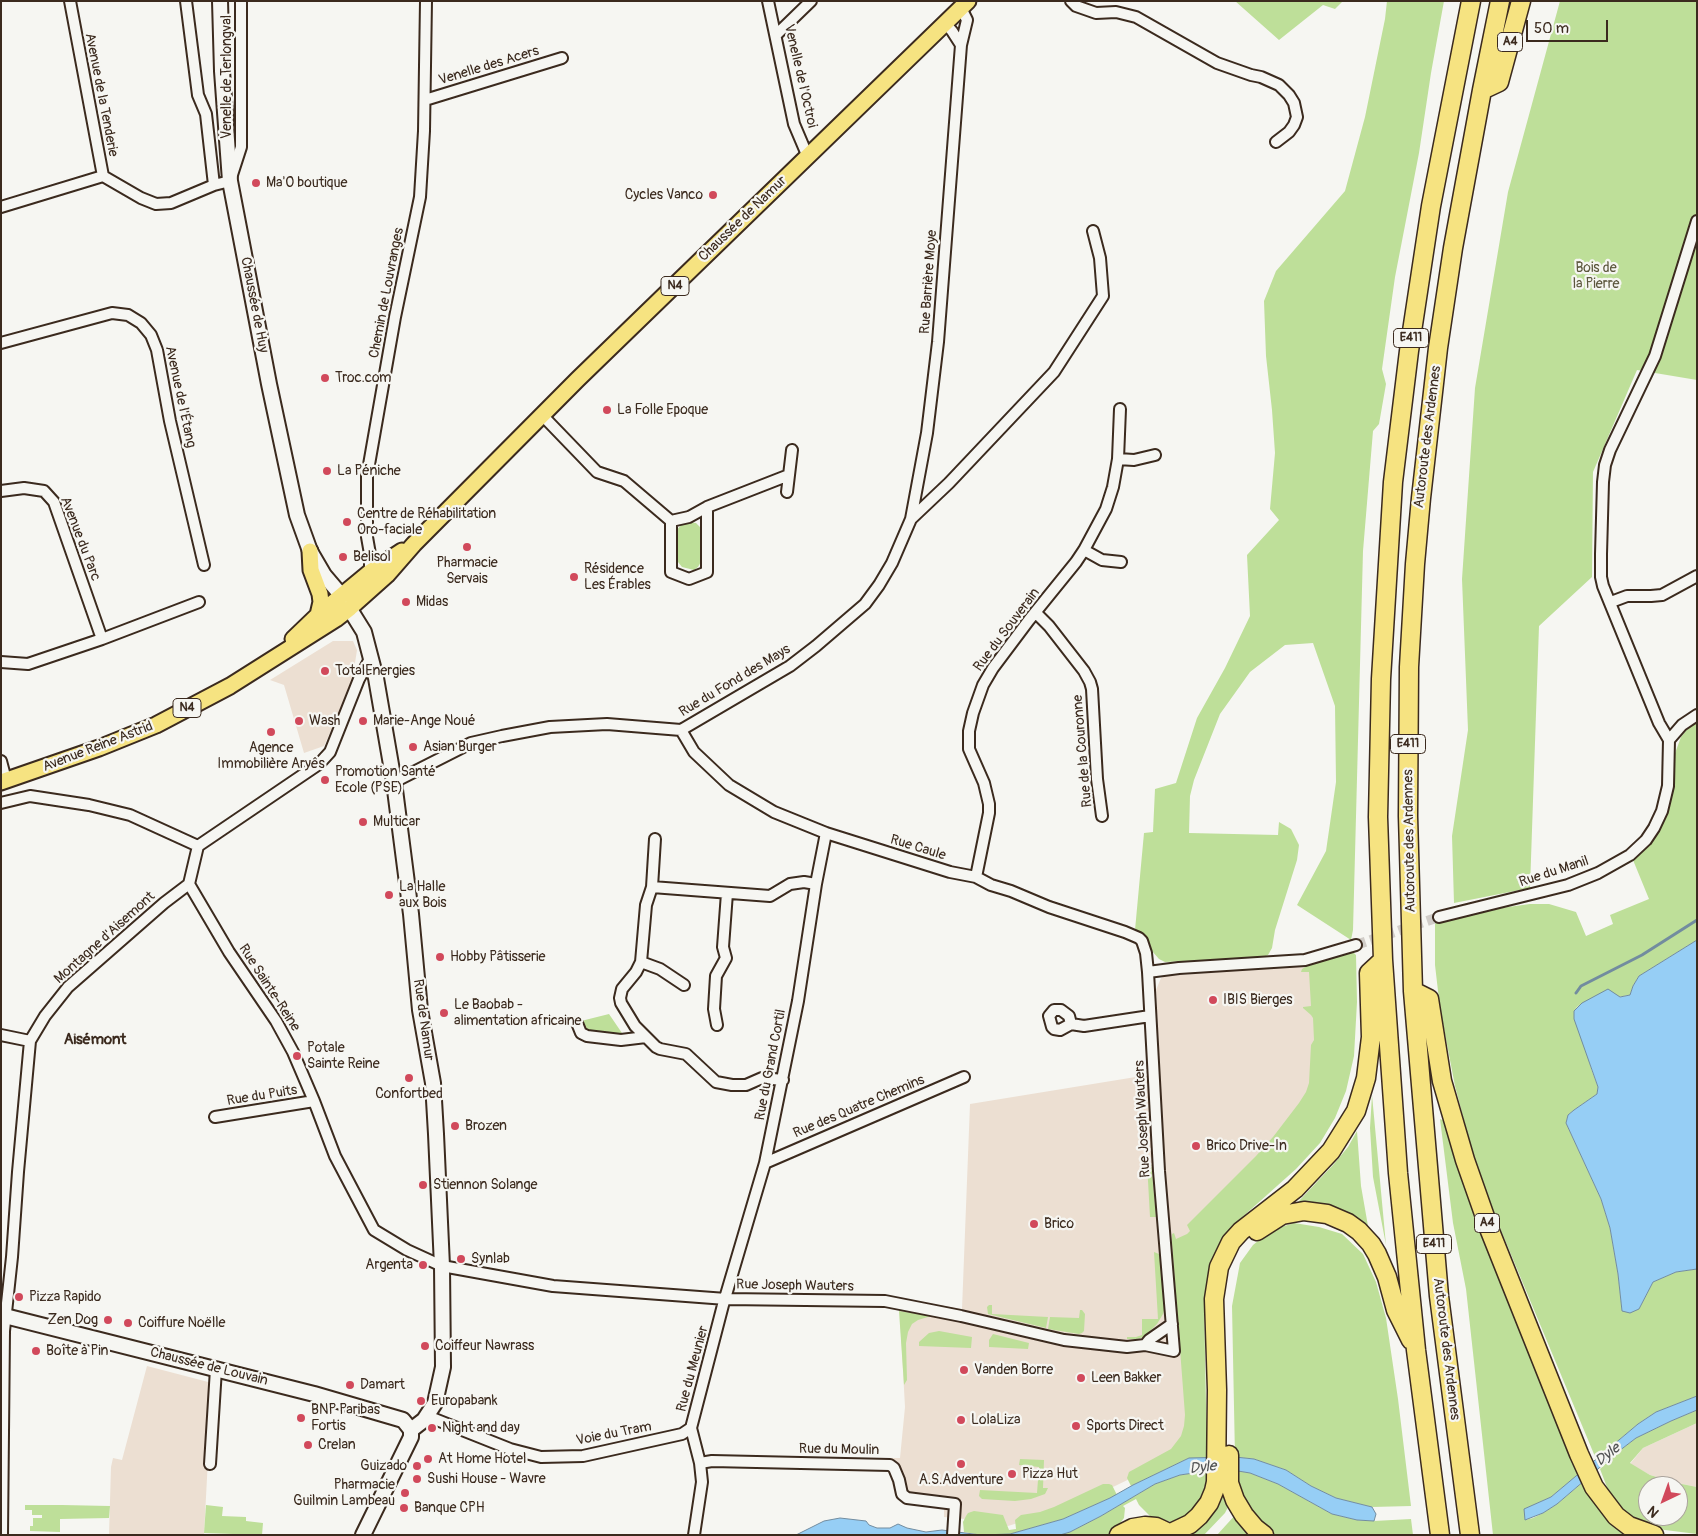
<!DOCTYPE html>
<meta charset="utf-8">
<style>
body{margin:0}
#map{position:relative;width:1698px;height:1536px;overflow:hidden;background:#f6f6f2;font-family:Pangolin,sans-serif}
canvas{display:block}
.frame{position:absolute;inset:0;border:2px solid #3b2a1e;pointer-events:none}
.north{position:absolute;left:1638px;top:1476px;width:50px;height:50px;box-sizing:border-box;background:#f6f6f2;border:1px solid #aba49d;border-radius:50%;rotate:222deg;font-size:14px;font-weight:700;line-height:20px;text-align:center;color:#3b2a1e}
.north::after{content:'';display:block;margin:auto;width:18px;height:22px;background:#d1495b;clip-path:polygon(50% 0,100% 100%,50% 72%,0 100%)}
.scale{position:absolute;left:1526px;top:20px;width:82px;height:22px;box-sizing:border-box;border:2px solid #3b2a1e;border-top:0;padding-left:6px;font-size:15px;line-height:18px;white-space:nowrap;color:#3b2a1e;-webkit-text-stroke:4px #f6f6f2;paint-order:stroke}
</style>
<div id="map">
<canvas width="1698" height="1536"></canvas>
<div class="frame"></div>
<div class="north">N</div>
<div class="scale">50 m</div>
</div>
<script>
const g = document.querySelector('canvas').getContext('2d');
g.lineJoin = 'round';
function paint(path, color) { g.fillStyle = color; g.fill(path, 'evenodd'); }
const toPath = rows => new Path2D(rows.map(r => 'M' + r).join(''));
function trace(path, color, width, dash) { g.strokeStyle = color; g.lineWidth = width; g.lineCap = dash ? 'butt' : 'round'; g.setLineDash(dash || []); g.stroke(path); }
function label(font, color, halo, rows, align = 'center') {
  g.font = font + ' Pangolin,sans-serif'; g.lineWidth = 4.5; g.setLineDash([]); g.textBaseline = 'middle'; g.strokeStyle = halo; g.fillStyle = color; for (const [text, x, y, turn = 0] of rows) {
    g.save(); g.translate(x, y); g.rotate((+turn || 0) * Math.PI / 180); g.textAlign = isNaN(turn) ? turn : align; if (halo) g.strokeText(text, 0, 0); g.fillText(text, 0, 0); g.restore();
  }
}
const built = toPath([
 [333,641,353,641,357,650,353,676,341,709,324,746,304,753,284,685,270,680],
 [1311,965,1317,1072,1301,1112,1213,1207,1189,1450,1076,1505,1008,1526,963,1523,965,1519,944,1517,944,1509,903,1504,895,1495,890,1474,891,1458,900,1458,905,1407,899,1298,962,1309,970,1104,1148,1075,1160,1075,1156,990,1161,978,1165,976],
 [147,1366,212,1383,204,1535,109,1535,111,1467,113,1458,122,1460],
 [1697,1423,1697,1487,1677,1483,1650,1475,1630,1464,1643,1448]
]);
const green = toPath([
 [1235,1,1343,1,1335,9,1323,5,1279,40],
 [1387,1,1444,1,1431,73,1419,153,1395,277,1382,369,1386,384,1379,424,1373,431,1363,551,1353,930,1351,940,1297,905,1326,851,1336,782,1335,706,1313,643,1285,645,1250,672,1220,714,1194,780,1190,796,1189,833,1278,835,1279,822,1291,829,1299,845,1297,860,1275,930,1272,948,1268,955,1261,958,1165,962,1159,959,1152,951,1141,932,1135,930,1144,833,1153,832,1155,789,1176,783,1197,718,1225,668,1250,616,1247,555,1279,520,1270,509,1275,453,1272,410,1266,356,1264,301,1276,271,1345,191,1365,117,1385,19],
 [1560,1,1697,1,1697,380,1637,370,1593,472,1592,577,1539,626,1530,888,1454,903,1452,836,1468,730,1462,579,1475,388,1508,192],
 [689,522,696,523,703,530,702,560,698,567,694,570,682,567,678,562,676,531,681,525],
 [1697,723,1697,940,1639,976,1633,986,1630,995,1582,1003,1577,1007,1574,1011,1592,1071,1598,1087,1597,1094,1574,1110,1568,1115,1566,1123,1601,1199,1610,1228,1618,1274,1622,1311,1639,1309,1653,1282,1676,1272,1697,1269,1697,1396,1656,1412,1638,1424,1596,1459,1495,1216,1474,1158,1455,1086,1440,1008,1435,965,1435,923,1501,908,1530,904,1549,904,1576,912,1586,936,1613,924,1610,915,1649,899,1633,860,1651,842,1662,826,1670,800,1674,756,1681,737,1689,727],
 [1353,952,1356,955,1357,1002,1354,1056,1346,1091,1335,1118,1320,1143,1296,1169,1239,1220,1224,1238,1210,1268,1204,1300,1207,1458,1189,1458,1131,1486,1127,1478,1129,1472,1171,1449,1181,1436,1184,1426,1185,1415,1172,1243,1172,1234,1174,1233,1176,1239,1187,1234,1190,1231,1187,1225,1256,1156,1273,1137,1299,1103,1306,1092,1309,1083,1311,1045,1314,1040,1313,1018,1311,1015,1303,1008,1303,1007,1311,1006,1309,972,1301,972,1302,969,1307,966],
 [609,1014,624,1036,588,1034,581,1021],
 [1372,1095,1386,1245,1373,1177,1370,1128],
 [1440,1119,1447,1122,1579,1474,1551,1497,1525,1509,1525,1520,1533,1518,1543,1513,1557,1504,1583,1482,1616,1525,1627,1535,1493,1535,1466,1289,1453,1223],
 [1357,1131,1361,1186,1368,1226,1354,1216,1333,1206,1311,1202,1298,1202,1333,1165,1348,1147],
 [1147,1163,1151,1163,1156,1217,1150,1217],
 [1294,1223,1319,1227,1342,1234,1363,1254,1376,1282,1386,1318,1398,1399,1411,1506,1372,1507,1336,1498,1311,1486,1286,1470,1254,1459,1235,1457,1232,1306,1240,1263,1253,1245,1272,1230],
 [1154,1252,1159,1254,1160,1258,1165,1307,1163,1314,1157,1324,1144,1337,1137,1339,1127,1339,1127,1337,1136,1337,1142,1335,1142,1319,1158,1319],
 [989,1305,992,1305,992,1314,1048,1317,1046,1328,988,1314,987,1307],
 [1080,1310,1082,1310,1085,1314,1084,1331,1082,1333,1079,1334,1048,1329,1050,1317,1079,1318],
 [899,1311,931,1316,918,1320,912,1324,908,1332,906,1343,907,1380,904,1385],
 [939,1331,972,1337,971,1348,919,1346,919,1342,929,1333],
 [993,1334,1029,1343,1028,1349,989,1347,989,1340],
 [1697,1410,1697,1423,1643,1448,1630,1463,1650,1475,1677,1483,1697,1487,1697,1534,1657,1529,1637,1521,1619,1508,1610,1495,1600,1469,1619,1451,1636,1438,1671,1421],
 [1648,1486,1678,1486,1678,1516,1648,1516],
 [1020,1459,1044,1460,1043,1488,1048,1488,1045,1494,1031,1499,1015,1501,982,1499,979,1496,980,1490,1037,1493,1039,1467,1019,1465],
 [1207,1471,1238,1471,1250,1473,1278,1484,1332,1514,1357,1520,1374,1521,1411,1519,1413,1535,1271,1535,1248,1514,1236,1479,1207,1477,1202,1498,1195,1508,1181,1520,1171,1522,1150,1516,1139,1505,1136,1499,1123,1506,1125,1508,1124,1518,1118,1526,1108,1535,1060,1535,1070,1532,1101,1516,1155,1484,1180,1475],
 [1103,1484,1109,1484,1112,1485,1117,1495,1063,1519,1010,1534,981,1535,964,1532,963,1522,966,1516,968,1513,974,1511,1003,1515,1009,1530,1016,1529,1015,1520,1021,1515,1040,1512,1054,1507],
 [1223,1487,1229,1505,1225,1513,1204,1535,1186,1535,1203,1524,1213,1512,1221,1497],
 [25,1505,62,1505,110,1506,109,1518,60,1519,60,1532,30,1531,30,1526,33,1526,33,1518,42,1518,42,1515,32,1515,32,1510,25,1510],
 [206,1505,223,1507,222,1516,246,1517,246,1521,263,1523,262,1535,204,1533],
 [1237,1513,1257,1535,1217,1535]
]);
const water = toPath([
 [1697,940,1697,1269,1676,1272,1653,1282,1639,1309,1630,1313,1622,1311,1618,1274,1610,1228,1601,1199,1566,1123,1568,1115,1574,1110,1597,1094,1598,1087,1574,1019,1574,1011,1582,1003,1608,989,1620,997,1630,995,1633,986,1639,976,1697,940],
 [1697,1396,1697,1410,1671,1421,1636,1438,1619,1451,1557,1504,1543,1513,1525,1520,1524,1509,1551,1497,1638,1424,1656,1412,1697,1396],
 [1235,1457,1254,1459,1286,1470,1311,1486,1336,1498,1372,1507,1376,1514,1374,1521,1357,1520,1332,1514,1278,1484,1250,1473,1238,1471,1207,1471,1180,1475,1155,1484,1101,1516,1070,1532,1060,1535,796,1535,824,1521,840,1518,866,1521,869,1525,877,1528,890,1528,898,1524,907,1528,926,1532,942,1530,981,1535,1010,1534,1063,1519,1110,1498,1133,1485,1189,1458,1235,1457]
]);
const stream = toPath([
 [1576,993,1581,986,1642,955,1697,920]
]);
const streetTunnel = toPath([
 [1356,945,1439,917]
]);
const street = toPath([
 [70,1,103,176,141,198,156,204,171,203,214,185,230,181,241,147,241,1],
 [186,1,198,95,206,114,214,185],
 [768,1,794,124,808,157],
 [1071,1,1076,6,1096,13,1116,12,1136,17,1217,63,1251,75,1261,77,1279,85,1289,95,1294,103,1297,117,1294,125,1289,132,1276,142],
 [945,23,952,31,961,45],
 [776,35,811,1],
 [425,100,562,58],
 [1,207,103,176],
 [1,343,112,313,128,315,141,323,151,335,157,350,170,421,204,565],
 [542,415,597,472,624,481,671,521,689,517,707,507,789,475],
 [1118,459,1134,460,1155,455],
 [1,491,24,488,44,491,54,502,102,639],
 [787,492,792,450],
 [911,519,927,433,938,342,961,45,967,20,961,8],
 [671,521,671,572,689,579,707,572,707,507],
 [1084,550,1102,560,1121,562],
 [370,575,370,554,367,537,367,476,395,317,420,197,424,131,426,1],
 [1611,602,1627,596,1651,596,1662,595,1697,576],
 [1036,613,1049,626,1084,671,1090,682,1092,689,1097,779,1102,816],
 [1,662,28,664,102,639,199,602],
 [1669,740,1659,723,1603,586,1601,577,1601,554,1603,482,1605,465,1610,450,1655,356,1697,221],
 [1,761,6,780],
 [394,782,471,743,502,736,550,727,607,724,681,730,790,666,816,646,865,604,879,585,892,563,911,519,949,483,1054,372,1103,296,1100,258,1093,231],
 [1,803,30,796,89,805,130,815,198,846],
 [655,839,652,887,646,905,641,962,636,972,622,989,620,998,621,1003,635,1026,656,1047,660,1049,686,1054,716,1082,732,1085,746,1085,762,1078,783,1080],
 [976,877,989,813,989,804,984,783,969,749,969,731,973,713,983,685,993,668,1029,620,1076,562,1084,550,1106,509,1113,487,1118,459,1120,409],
 [189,884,229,952,276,1021,293,1052,314,1101,335,1156,374,1230,407,1250,442,1266,553,1286,726,1299,885,1301,961,1316,1064,1340,1127,1347,1145,1345,1174,1351,1159,1171,1148,972,1146,953,1142,941,1139,938,1125,932,1049,907,1011,891,991,885,976,877,950,872,826,833,774,812,729,785,694,752,681,730],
 [652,887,770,896,790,884,804,882,816,884],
 [1439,917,1568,885,1598,873,1630,855,1646,840,1654,828,1662,811,1668,786,1669,740,1682,725,1697,715],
 [641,962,660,969,684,985],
 [1148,972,1179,968,1305,960,1356,945],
 [577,1023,581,1033,587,1036,621,1040,646,1037],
 [1071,1024,1069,1016,1061,1010,1054,1010,1049,1016,1052,1027,1054,1029,1060,1030,1071,1024,1084,1026,1150,1016],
 [717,1025,714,1009,716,976,726,958,723,947,727,893],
 [1,1035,30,1041],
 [215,1117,314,1101],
 [765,1163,964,1077],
 [1145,1345,1149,1340,1172,1324],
 [427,1416,510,1449,541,1457,583,1456,682,1434,691,1428],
 [700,1463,712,1461,890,1465,894,1468,899,1480,902,1494,907,1498,955,1504,953,1535],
 [210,1464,216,1369],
 [2,1535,4,1331,12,1257,18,1172,30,1041,45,1016,68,987,164,903,189,884,198,846,319,764,330,752,359,679,371,657],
 [694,1535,702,1482,700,1463,691,1428,723,1305,765,1163,798,1001,816,884,826,833]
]);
const secondary = toPath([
 [220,1,222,71,230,181,269,384,297,515,310,551,324,575,341,595,364,632,376,678,394,782,411,914,420,1010,433,1083,436,1134,442,1266,443,1367,435,1403,424,1420,411,1430],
 [1,1315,314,1394,403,1420,411,1430],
 [363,1535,411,1437,411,1430]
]);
const primary = toPath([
 [310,551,311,570,320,594,321,602,318,615],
 [293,639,318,615,370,572,402,551],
 [1,782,99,748,156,725,230,686,336,619,350,608,387,575,414,544,578,379,968,1]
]);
const highway = toPath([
 [1482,90,1499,82,1521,1],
 [1413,991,1429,999,1442,1081,1465,1160,1490,1231,1579,1454,1594,1487,1616,1516,1629,1526,1654,1535],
 [1257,1231,1282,1215,1304,1211,1327,1214,1348,1223,1359,1231,1371,1244,1377,1254,1387,1277,1396,1310,1411,1340],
 [1229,1455,1229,1483,1235,1500,1244,1515,1255,1528,1264,1535],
 [1171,1533,1190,1524,1199,1516,1209,1503,1214,1491,1216,1482,1217,1390,1214,1299,1219,1267,1231,1242,1241,1231,1295,1189,1331,1151,1356,1111,1366,1078,1371,1037,1369,973,1383,960],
 [1119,1535,1133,1528,1145,1526,1156,1527,1173,1535],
 [1440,1535,1416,1350,1398,1173,1383,960,1378,817,1381,679,1393,482,1409,351,1431,206,1471,1],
 [1470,1535,1439,1296,1413,991,1408,816,1409,667,1415,564,1421,498,1438,348,1453,248,1482,90,1500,1]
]);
const markers = [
 [256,183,5,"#d1495b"],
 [713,195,5,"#d1495b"],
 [325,378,5,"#d1495b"],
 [607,410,5,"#d1495b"],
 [327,471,5,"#d1495b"],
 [347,522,5,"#d1495b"],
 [467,547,5,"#d1495b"],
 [343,557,5,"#d1495b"],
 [574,577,5,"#d1495b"],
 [406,602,5,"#d1495b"],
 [325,671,5,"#d1495b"],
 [299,721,5,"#d1495b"],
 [363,721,5,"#d1495b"],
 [271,732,5,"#d1495b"],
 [413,747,5,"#d1495b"],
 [325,780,5,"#d1495b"],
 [363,822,5,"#d1495b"],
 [389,895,5,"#d1495b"],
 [440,957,5,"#d1495b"],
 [1213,1000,5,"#d1495b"],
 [444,1013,5,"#d1495b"],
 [297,1056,5,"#d1495b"],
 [409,1078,5,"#d1495b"],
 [455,1126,5,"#d1495b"],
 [1196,1146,5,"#d1495b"],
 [423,1185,5,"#d1495b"],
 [1034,1224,5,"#d1495b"],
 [461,1259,5,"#d1495b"],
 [423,1265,5,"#d1495b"],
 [19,1297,5,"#d1495b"],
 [108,1320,5,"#d1495b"],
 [128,1323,5,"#d1495b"],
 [425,1346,5,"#d1495b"],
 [36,1351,5,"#d1495b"],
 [964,1370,5,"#d1495b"],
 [1081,1378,5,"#d1495b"],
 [350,1385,5,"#d1495b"],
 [421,1401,5,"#d1495b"],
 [301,1418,5,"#d1495b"],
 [961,1420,5,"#d1495b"],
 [1076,1426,5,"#d1495b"],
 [432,1428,5,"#d1495b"],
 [308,1445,5,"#d1495b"],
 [428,1459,5,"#d1495b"],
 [961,1464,5,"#d1495b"],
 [417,1466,5,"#d1495b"],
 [1012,1474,5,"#d1495b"],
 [417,1479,5,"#d1495b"],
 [405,1493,5,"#d1495b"],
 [404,1508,5,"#d1495b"]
];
const shields = [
 [1510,42,25],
 [675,286,28],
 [1411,338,35],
 [187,708,28],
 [1408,744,35],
 [1487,1223,25],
 [1434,1244,35]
];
const shieldNames = [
 ["A4",1510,42],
 ["N4",675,286],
 ["E411",1411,338],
 ["N4",187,708],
 ["E411",1408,744],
 ["A4",1487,1223],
 ["E411",1434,1244]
];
const streetNames = [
 ["Venelle des Acers",489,66,-17],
 ["Venelle de l'Octroi",800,76,77],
 ["Venelle de Terlongval",227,77,-90],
 ["Avenue de la Tenderie",101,95,79],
 ["Chaussée de Namur",743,219,-44],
 ["Rue Barrière Moye",929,282,-86],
 ["Chemin de Louvranges",387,293,-79],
 ["Chaussée de Huy",254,305,79],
 ["Avenue de l'Étang",180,397,78],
 ["Autoroute des Ardennes",1428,437,-83],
 ["Avenue du Parc",80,539,69],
 ["Rue du Souverain",1007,630,-53],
 ["Rue du Fond des Mays",735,681,-31],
 ["Avenue Reine Astrid",98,747,-21],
 ["Rue de la Couronne",1083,751,-95],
 ["Autoroute des Ardennes",1410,841,-91],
 ["Rue Caule",918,848,17],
 ["Rue du Manil",1554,872,-18],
 ["Montagne d'Aisemont",105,938,-42],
 ["Rue Sainte-Reine",269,988,57],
 ["Rue de Namur",423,1020,82],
 ["Rue du Grand Cortil",771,1065,-79],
 ["Rue du Puits",262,1096,-9],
 ["Rue des Quatre Chemins",859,1107,-23],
 ["Rue Joseph Wauters",1143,1119,-93],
 ["Rue Joseph Wauters",795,1286,1],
 ["Autoroute des Ardennes",1446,1349,83],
 ["Chaussée de Louvain",209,1367,14],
 ["Rue du Meunier",693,1369,-75],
 ["Voie du Tram",614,1434,-11],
 ["Rue du Moulin",839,1450,1]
];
const poiNames = [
 ["Ma'O boutique",266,183],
 ["Cycles Vanco",703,195,"right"],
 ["Troc.com",335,378],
 ["La Folle Epoque",617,410],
 ["La Péniche",337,471],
 ["Centre de Réhabilitation",357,514],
 ["Oro-faciale",357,530],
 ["Belisol",353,557],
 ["Pharmacie",467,563,"center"],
 ["Servais",467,579,"center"],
 ["Résidence",584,569],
 ["Les Érables",584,585],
 ["Midas",416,602],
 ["TotalEnergies",335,671],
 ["Wash",309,721],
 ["Marie-Ange Noué",373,721],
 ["Asian Burger",423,747],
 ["Agence",271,748,"center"],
 ["Immobilière Aryês",271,764,"center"],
 ["Promotion Santé",335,772],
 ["Ecole (PSE)",335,788],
 ["Multicar",373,822],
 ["La Halle",399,887],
 ["aux Bois",399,903],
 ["Hobby Pâtisserie",450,957],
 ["IBIS Bierges",1223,1000],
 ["Le Baobab -",454,1005],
 ["alimentation africaine",454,1021],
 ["Potale",307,1048],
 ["Sainte Reine",307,1064],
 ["Confortbed",409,1094,"center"],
 ["Brozen",465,1126],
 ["Brico Drive-In",1206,1146],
 ["Stiennon Solange",433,1185],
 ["Brico",1044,1224],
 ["Synlab",471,1259],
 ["Argenta",413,1265,"right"],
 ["Pizza Rapido",29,1297],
 ["Zen Dog",98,1320,"right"],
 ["Coiffure Noëlle",138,1323],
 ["Coiffeur Nawrass",435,1346],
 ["Boîte à Pin",46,1351],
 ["Vanden Borre",974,1370],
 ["Leen Bakker",1091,1378],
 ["Damart",360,1385],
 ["Europabank",431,1401],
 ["BNP Paribas",311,1410],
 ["Fortis",311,1426],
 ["LolaLiza",971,1420],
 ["Sports Direct",1086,1426],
 ["Night and day",442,1428],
 ["Crelan",318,1445],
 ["At Home Hotel",438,1459],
 ["Guizado",407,1466,"right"],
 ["Pizza Hut",1022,1474],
 ["Sushi House - Wavre",427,1479],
 ["A.S.Adventure",961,1480,"center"],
 ["Pharmacie",395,1485,"right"],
 ["Guilmin Lambeau",395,1501,"right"],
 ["Banque CPH",414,1508]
];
const parkNames = [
 ["Bois de",1596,268],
 ["la Pierre",1596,284]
];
const neighbourhoodNames = [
 ["Aisémont",95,1040]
];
const waterNames = [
 ["Dyle",1608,1455,-38],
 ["Dyle",1203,1468,-6]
];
paint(built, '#ecdfd2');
paint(green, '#bedf99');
paint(water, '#96cef5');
trace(water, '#728c9f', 1);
trace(stream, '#728c9f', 3);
trace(streetTunnel, '#d1cdc8', 10, [10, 5]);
trace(street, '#3b2a1e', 14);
trace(secondary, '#3b2a1e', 18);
trace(primary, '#3b2a1e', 19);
trace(highway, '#3b2a1e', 21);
trace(street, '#f6f6f2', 10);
trace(secondary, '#f6f6f2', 14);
trace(primary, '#f6e381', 15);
trace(highway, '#f6e381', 18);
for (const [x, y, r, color] of markers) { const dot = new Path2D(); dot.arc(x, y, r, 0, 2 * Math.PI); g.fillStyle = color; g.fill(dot); trace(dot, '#f6f6f2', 2); }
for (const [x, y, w] of shields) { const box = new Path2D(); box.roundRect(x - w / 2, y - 9.5, w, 19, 4); g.fillStyle = '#f6f6f2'; g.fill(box); trace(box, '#3b2a1e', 1); }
label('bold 12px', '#3b2a1e', null, shieldNames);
label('14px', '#3b2a1e', '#f6f6f2', streetNames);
label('14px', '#3b2a1e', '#f6f6f2', poiNames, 'left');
label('14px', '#5c573d', '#f6f6f2', parkNames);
label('bold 15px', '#3b2a1e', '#f6f6f2', neighbourhoodNames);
label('italic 15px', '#525354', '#f6f6f2', waterNames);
</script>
